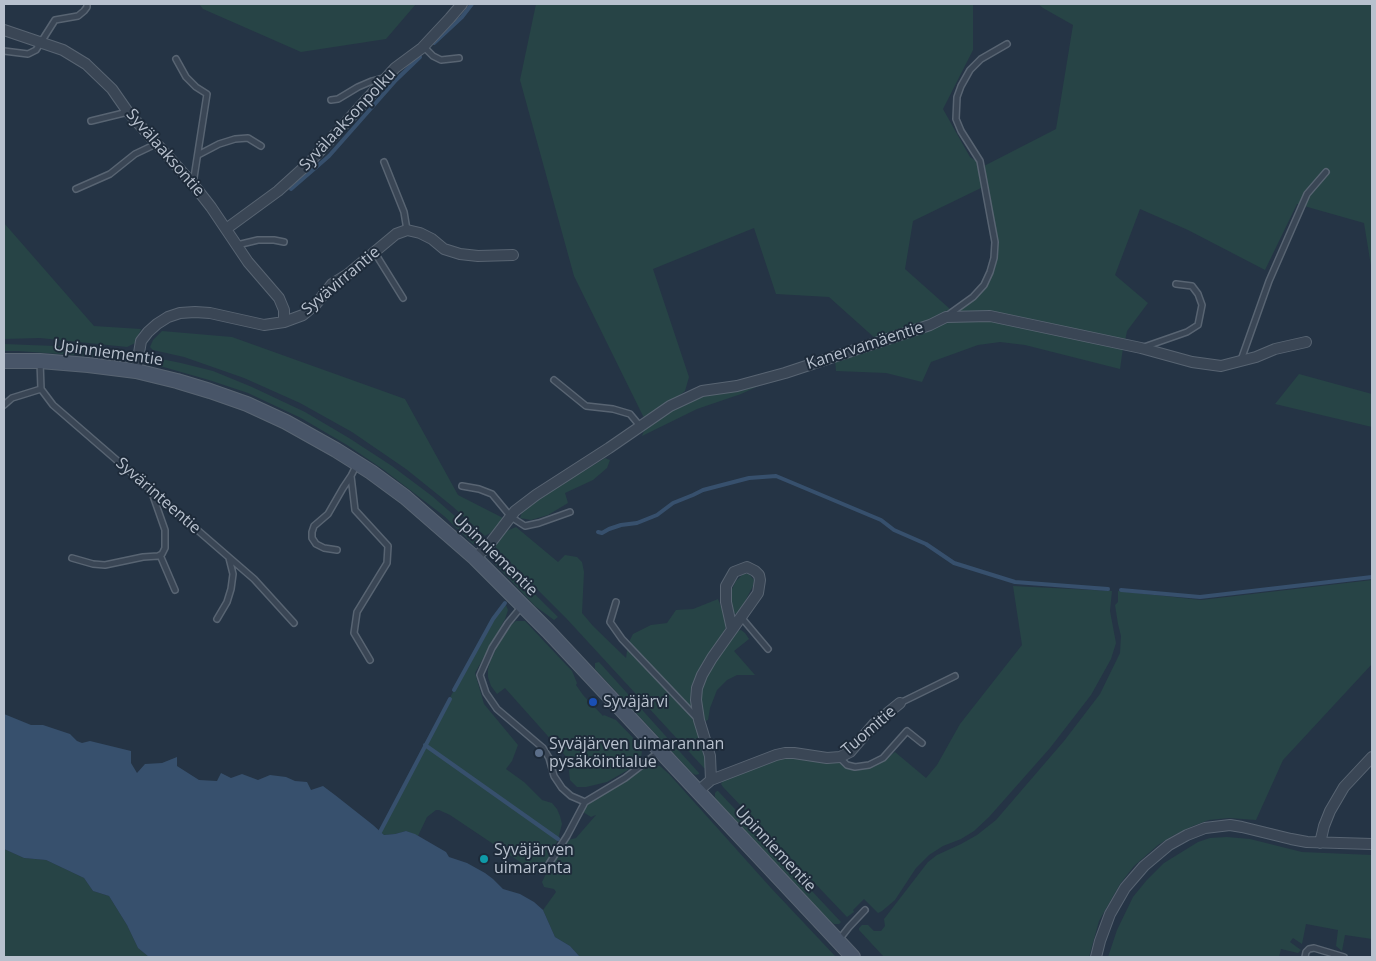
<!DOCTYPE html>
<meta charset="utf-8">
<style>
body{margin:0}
#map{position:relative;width:1376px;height:961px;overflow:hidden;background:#253445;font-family:"Open Sans",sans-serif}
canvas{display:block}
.frame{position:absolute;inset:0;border:5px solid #b8c1ce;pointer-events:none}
</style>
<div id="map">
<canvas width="1376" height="961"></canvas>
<div class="frame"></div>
</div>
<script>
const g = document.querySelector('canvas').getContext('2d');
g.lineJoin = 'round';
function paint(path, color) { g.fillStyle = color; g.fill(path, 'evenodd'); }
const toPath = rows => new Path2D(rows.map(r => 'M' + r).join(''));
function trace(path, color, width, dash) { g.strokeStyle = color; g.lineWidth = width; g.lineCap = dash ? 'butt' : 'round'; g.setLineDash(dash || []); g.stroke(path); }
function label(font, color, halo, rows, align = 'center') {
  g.font = font + ' "Open Sans",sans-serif'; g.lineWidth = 4; g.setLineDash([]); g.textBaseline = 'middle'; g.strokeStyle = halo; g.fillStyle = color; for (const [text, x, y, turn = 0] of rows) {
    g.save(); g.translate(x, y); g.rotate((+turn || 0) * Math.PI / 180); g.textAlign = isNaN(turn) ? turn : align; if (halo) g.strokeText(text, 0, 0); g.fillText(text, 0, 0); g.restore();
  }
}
const green = toPath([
 [199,4,416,4,386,39,301,52,203,9],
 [536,4,973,4,973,50,943,109,970,157,978,162,981,188,913,221,905,269,950,309,927,322,877,340,829,297,776,294,754,228,653,269,689,377,685,391,670,403,644,418,574,276,520,80],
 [1038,4,1372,4,1372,272,1364,223,1297,204,1265,270,1188,230,1140,209,1115,275,1148,303,1127,331,1125,341,1036,320,991,311,955,314,970,303,988,284,995,268,998,250,984,166,1056,129,1073,25,1043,8],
 [4,223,94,326,141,329,135,343,127,347,40,338,4,339],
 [989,319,1123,348,1120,369,1025,345,1000,342,978,345,931,362,922,382,886,373,836,371,835,360,944,322],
 [162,331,232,337,405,399,458,495,503,518,492,532,485,536,452,506,406,469,352,432,300,403,244,378,184,357,153,350,150,347,153,340],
 [4,344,81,347,120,351,124,353,125,355,116,358,18,351,4,351],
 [150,357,151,357,181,363,213,371,252,387,305,412,349,438,392,466,432,496,480,538,481,542,479,543,473,544,444,516,384,470,347,445,301,418,248,393,209,380,160,366,153,363,150,360],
 [1299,374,1372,394,1372,427,1275,404],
 [778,377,741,394,697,409,642,436,646,425,696,396],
 [605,458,610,460,607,468,593,480,565,493,568,503,548,515,531,520,520,518,522,512,540,498],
 [516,527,558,562,565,555,577,557,582,562,584,572,582,613,593,626,626,658,628,644,633,634,651,625,667,623,676,610,693,609,718,599,724,614,726,626,724,632,693,683,695,715,707,759,706,769,704,768,566,618,496,548,495,543,504,532],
 [492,555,495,555,558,617,554,620,535,606,496,565,493,561],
 [743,574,749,574,754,580,753,586,740,611,736,614,732,611,730,602,731,591,736,581],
 [1372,580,1372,664,1283,760,1256,820,1229,818,1209,820,1193,826,1174,835,1158,845,1134,866,1120,884,1099,921,1089,957,884,957,859,930,859,928,862,925,868,925,874,931,881,931,885,926,884,919,928,862,937,855,961,844,977,835,996,820,1064,741,1100,694,1120,653,1121,636,1118,624,1115,605,1118,602,1118,591,1201,600],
 [1013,586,1112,591,1110,611,1116,643,1111,659,1091,695,1050,748,989,817,974,831,961,839,943,846,929,855,916,868,895,900,882,911,878,913,864,899,853,910,854,912,847,917,723,787,721,784,723,781,727,777,776,757,840,759,846,766,869,766,881,762,895,752,926,778,937,765,960,724,1022,645],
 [505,603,508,610,505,619,475,673,484,704,518,745,512,761,506,769,524,782,542,800,552,803,557,809,560,816,562,824,558,839,553,851,542,868,526,866,450,815,439,810,436,810,427,817,418,836,406,831,395,834,384,835,380,832,454,690,493,619],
 [516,621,525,621,572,671,577,683,576,685,583,695,603,716,604,715,616,720,640,745,642,750,641,759,633,767,607,782,586,787,577,787,570,780,569,771,571,762,505,688,497,694,491,686,488,677,488,669,490,662,496,649,511,625],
 [741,630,745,633,749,639,734,651,755,675,737,675,727,680,717,690,710,708,708,720,705,721,703,717,701,691,707,673,737,631],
 [599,662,699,773,699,774,696,775,692,773,595,669,595,663],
 [651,766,660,766,669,774,771,888,836,957,580,957,570,946,555,937,543,910,556,892,554,889,544,887,542,882,547,872,568,840,576,838,596,815,591,817,583,812,583,809,587,805,596,798,617,787,643,769],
 [717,791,718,791,841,922,839,924,834,924,830,921,718,802,715,797,715,793],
 [1227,837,1250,839,1302,852,1372,855,1372,939,1345,935,1342,951,1336,946,1338,930,1306,924,1302,944,1293,938,1290,942,1301,950,1298,953,1281,949,1279,957,1108,957,1117,930,1133,897,1146,881,1164,863,1198,842,1210,838],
 [4,849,24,858,46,860,84,878,93,891,109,896,127,925,138,948,149,957,4,957]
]);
const water = toPath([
 [4,714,31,725,43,725,70,734,77,741,82,743,90,741,131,751,131,763,137,773,145,764,162,763,177,757,177,766,199,780,217,781,221,773,231,778,242,774,258,780,270,775,286,777,295,781,307,782,311,790,323,786,335,795,373,825,384,835,395,834,406,831,415,834,446,852,449,857,467,863,485,873,493,879,503,889,520,894,534,902,543,910,555,937,570,946,580,957,149,957,138,948,127,925,109,896,93,891,84,878,46,860,24,858,4,849]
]);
const stream = toPath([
 [434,43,462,17,472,4],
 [291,189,329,156,396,80,420,57],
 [598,532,602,533,609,529,621,525,637,523,657,515,673,503,693,495,703,490,749,478,776,476,881,520,894,530,926,544,954,563,1015,582,1108,589],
 [1121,590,1200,597,1372,577],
 [454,690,493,619,505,603],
 [425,745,558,839],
 [380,832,450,699]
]);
const service = toPath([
 [424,47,433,56,441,60,459,58],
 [4,51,28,54,36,50,55,20,78,16,84,11,87,7,87,4],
 [176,59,186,77,196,87,207,94,193,184],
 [331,100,338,99,358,87,372,81,383,78],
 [91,121,128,112],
 [198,155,219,144,235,139,248,138,261,146],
 [384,162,404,212,407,230],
 [76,189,110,174,135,154,156,144],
 [237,245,258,240,274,240,284,242],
 [375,253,403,298],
 [948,315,973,297,984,285,990,272,994,258,995,242,980,161,961,131,956,119,957,97,961,86,970,70,981,59,1007,44],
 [1144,347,1187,332,1198,325,1202,305,1198,294,1192,286,1176,284],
 [1241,360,1269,281,1307,194,1326,172],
 [40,361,41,389,53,405,254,579,294,623],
 [554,380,586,406,613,409,630,414,640,426],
 [4,405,12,398,41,389],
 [357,464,351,476,355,510,388,546,387,563,357,612,354,633,370,660],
 [462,486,479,489,492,494,511,517,525,526,539,523,570,512],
 [337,550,324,548,316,544,312,538,312,532,314,526,328,514,343,488,351,476],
 [160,555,175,590],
 [72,558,93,564,105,565,143,557,158,556,162,554,165,548,165,530,151,490],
 [616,602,610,622,622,639,696,717],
 [522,606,508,623,492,648,480,675,486,693,497,709,543,748,549,758,554,776,562,788,571,796,585,802],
 [741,617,768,649],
 [217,619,227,602,231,589,233,574,229,558],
 [900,703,955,676],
 [840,758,847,765,855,767,869,765,883,758,907,731,922,743],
 [547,867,567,836,585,802,625,778,659,752],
 [838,941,849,927,865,910],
 [1305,957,1306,952,1309,949,1314,948,1344,957]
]);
const minor = toPath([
 [4,30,63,50,86,64,112,89,128,112,193,184,211,207,248,262,279,298,284,310,284,322],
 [226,229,278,191,310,162,395,68,422,48,450,18,462,4],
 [136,371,141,341,148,332,157,324,168,317,180,313,195,312,210,313,264,325,284,322,303,315,316,304,332,284,348,274,396,234,407,230,420,233,432,239,444,249,460,254,478,256,513,255],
 [475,558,489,545,515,511,536,495,609,448,670,406,702,391,737,386,785,373,930,325,946,317,990,316,1141,348,1192,362,1221,366,1256,357,1275,349,1306,342],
 [711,780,710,756,699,720,696,700,697,688,702,675,712,658,758,593,760,580,759,575,755,571,747,567,734,572,726,586,726,602,732,629],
 [697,792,711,780,776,755,785,753,794,753,827,758,840,757,850,752,874,724,900,703],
 [1320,843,1324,826,1330,811,1344,787,1372,757],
 [1096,957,1100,941,1110,914,1125,888,1144,866,1169,845,1187,835,1205,828,1230,825,1242,827,1291,839,1307,842,1372,844]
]);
const secondary = toPath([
 [4,361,40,361,88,365,136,371,177,381,210,391,247,404,286,422,336,450,371,472,405,497,475,558,548,631,853,957]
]);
const markers = [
 [593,702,5,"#1a4fb4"],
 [539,753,5,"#5c6f8a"],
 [484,859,5,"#0f9aa8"]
];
const streetNames = [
 ["Syvälaaksonpolku",348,120,-47],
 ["Syvälaaksontie",165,153,49],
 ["Syvävirrantie",341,281,-40],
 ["Kanervamäentie",865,346,-18],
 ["Upinniementie",108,353,8],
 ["Syvärinteentie",158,496,41],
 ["Upinniementie",495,555,44],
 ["Tuomitie",869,731,-41],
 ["Upinniementie",775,849,47]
];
const poiNames = [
 ["Syväjärvi",603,702],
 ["Syväjärven uimarannan",549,744],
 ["pysäköintialue",549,762],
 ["Syväjärven",494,850],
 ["uimaranta",494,868]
];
paint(green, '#274446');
paint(water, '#37506d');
trace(stream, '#37506d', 4);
trace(service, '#586472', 8);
trace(minor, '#586472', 12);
trace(secondary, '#586472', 16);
trace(service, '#3a4655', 5);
trace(minor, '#3a4655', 10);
trace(secondary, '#485568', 14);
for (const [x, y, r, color] of markers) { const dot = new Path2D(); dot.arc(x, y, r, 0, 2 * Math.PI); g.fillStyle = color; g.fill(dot); trace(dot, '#1e2b3a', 2); }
label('16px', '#b8c1ce', '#1e2b3a', streetNames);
label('16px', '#b8c1ce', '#1e2b3a', poiNames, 'left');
</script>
